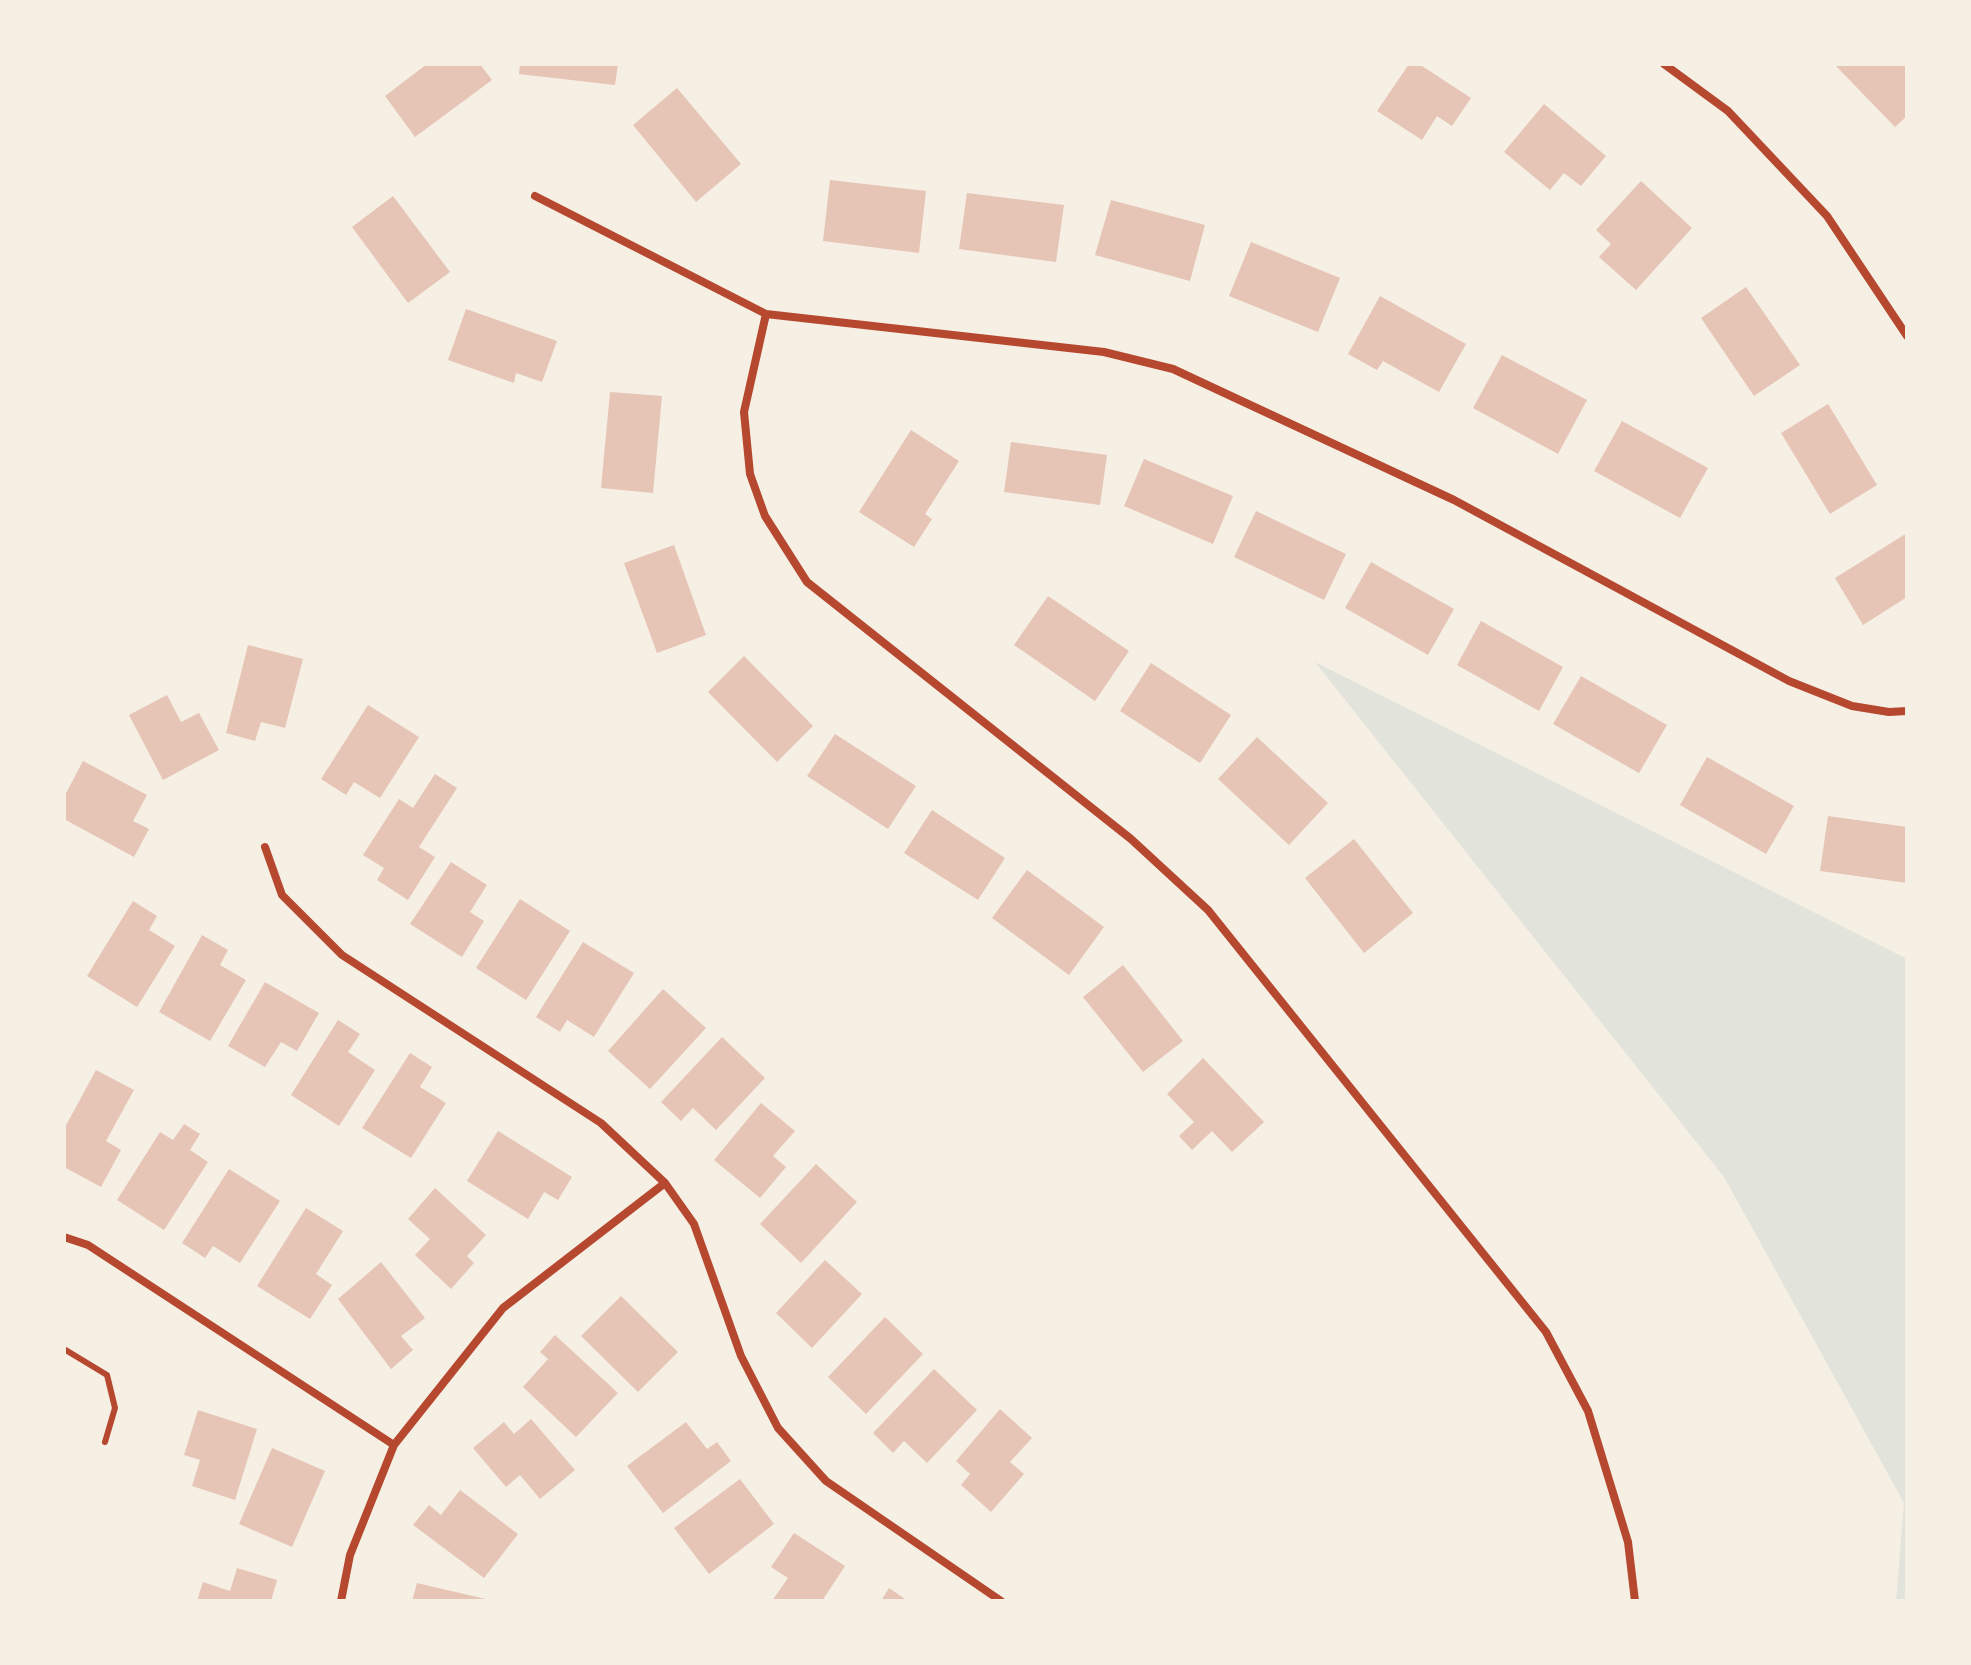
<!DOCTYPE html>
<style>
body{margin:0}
#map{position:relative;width:1971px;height:1665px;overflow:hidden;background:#f6efe4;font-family:"Crimson Pro",serif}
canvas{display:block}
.frame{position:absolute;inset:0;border:66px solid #f6efe4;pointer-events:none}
</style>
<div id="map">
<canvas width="1971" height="1665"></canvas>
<div class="frame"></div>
</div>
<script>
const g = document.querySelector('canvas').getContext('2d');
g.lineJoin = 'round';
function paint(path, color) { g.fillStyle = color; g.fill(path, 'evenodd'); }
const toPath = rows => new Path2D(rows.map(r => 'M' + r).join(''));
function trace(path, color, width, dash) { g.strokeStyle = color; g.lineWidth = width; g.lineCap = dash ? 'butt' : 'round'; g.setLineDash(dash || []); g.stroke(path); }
const green = toPath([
 [1315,662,1907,959,1907,1601,1896,1601,1904,1503,1724,1177]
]);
const building = toPath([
 [427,64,480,64,492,80,415,137,385,96],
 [520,64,618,64,615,85,519,74],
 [1409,64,1419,64,1471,98,1452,126,1437,116,1422,140,1377,111],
 [1834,64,1907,64,1907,116,1895,127],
 [677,88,741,164,696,202,633,125],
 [1544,104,1606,156,1581,186,1564,173,1550,190,1504,152],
 [830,180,926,191,919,253,823,241],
 [1641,181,1692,228,1636,290,1599,257,1611,244,1596,230],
 [967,193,1064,205,1056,262,959,249],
 [393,196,450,272,408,303,352,227],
 [1111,200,1205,225,1190,281,1095,255],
 [1251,242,1340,278,1318,332,1229,296],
 [1746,287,1800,365,1754,396,1701,318],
 [1380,296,1466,344,1439,392,1383,361,1377,370,1348,354],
 [466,309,557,341,542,382,516,373,514,383,448,360],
 [1502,355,1587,400,1558,454,1473,408],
 [610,392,662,396,653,493,601,488],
 [1828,404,1877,485,1830,514,1781,433],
 [1622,421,1708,468,1680,518,1594,471],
 [911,430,959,461,925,514,932,519,914,547,859,512],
 [1011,442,1107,455,1100,505,1004,492],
 [1144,459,1233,496,1213,544,1124,506],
 [1256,511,1346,554,1324,600,1234,557],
 [1907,533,1907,597,1863,625,1835,578],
 [674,545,706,635,657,653,624,563],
 [1371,562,1454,609,1428,655,1345,608],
 [1048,596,1129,651,1095,701,1014,645],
 [1481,621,1563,667,1539,711,1457,665],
 [248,645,303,659,285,728,261,722,255,741,226,733],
 [744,656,813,726,777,762,708,692],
 [1151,663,1231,715,1200,763,1120,711],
 [1581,676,1667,725,1639,773,1553,724],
 [167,695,181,722,199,713,219,750,163,780,129,715],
 [368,705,419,737,380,798,354,782,346,795,321,779],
 [835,734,916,786,888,829,807,776],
 [1257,737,1328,803,1289,845,1218,779],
 [1707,757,1794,806,1766,854,1680,805],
 [83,761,147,795,133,821,149,829,134,857,64,819,64,797],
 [435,774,457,788,419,847,435,857,408,900,377,880,384,868,363,855,399,799,413,808],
 [932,810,1005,858,978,900,904,853],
 [1828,816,1907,827,1907,883,1820,871],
 [1354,839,1413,913,1364,953,1305,878],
 [451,862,487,885,470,912,484,921,462,957,410,924],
 [1027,870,1104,927,1069,975,992,918],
 [520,899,570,931,526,1000,476,968],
 [133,901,157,916,149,930,175,946,137,1007,87,976],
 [202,935,228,950,220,965,246,980,210,1041,159,1012],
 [583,942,634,973,594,1037,567,1020,560,1032,536,1017],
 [1123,965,1183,1041,1143,1072,1083,997],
 [265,982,319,1013,297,1051,281,1042,265,1067,228,1046],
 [663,989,706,1028,650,1089,608,1051],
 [338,1020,360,1034,348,1052,375,1070,339,1126,291,1095],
 [722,1037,765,1078,716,1130,693,1108,681,1121,661,1102],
 [410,1053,432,1067,420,1087,446,1103,411,1158,362,1128],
 [1203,1058,1264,1122,1232,1152,1212,1131,1192,1150,1179,1136,1194,1122,1167,1094],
 [96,1070,134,1090,106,1141,121,1150,101,1187,64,1167,64,1129],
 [761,1103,795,1131,773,1156,786,1167,760,1198,714,1160],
 [184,1124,200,1134,190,1150,208,1162,164,1230,117,1200,160,1132,173,1140],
 [498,1131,572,1177,558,1200,544,1192,528,1219,467,1181],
 [816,1164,857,1202,801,1263,760,1224],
 [229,1169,280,1201,240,1263,213,1246,205,1258,182,1243],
 [435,1188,486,1235,467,1256,474,1263,451,1289,415,1255,430,1239,408,1219],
 [306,1208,343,1231,316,1274,332,1285,310,1319,257,1286],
 [825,1260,862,1294,812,1348,776,1313],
 [381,1262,425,1318,401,1336,413,1350,391,1369,338,1299],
 [621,1296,678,1352,638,1392,581,1336],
 [885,1317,923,1354,866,1414,828,1377],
 [555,1335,618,1393,576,1437,523,1387,548,1359,540,1352],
 [934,1369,977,1410,927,1463,904,1441,893,1453,873,1433],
 [1000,1409,1032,1438,1010,1462,1024,1474,991,1512,961,1485,970,1474,956,1461],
 [198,1410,257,1429,235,1500,192,1486,200,1460,184,1455],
 [531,1419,575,1470,540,1499,520,1475,506,1487,473,1448,504,1422,514,1434],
 [686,1422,707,1449,717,1442,731,1461,663,1513,627,1466],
 [272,1448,325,1471,292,1547,239,1524],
 [740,1479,774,1524,709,1574,674,1528],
 [460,1490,518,1534,484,1578,413,1525,429,1505,441,1515],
 [794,1533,845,1566,822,1601,772,1601,788,1578,771,1567],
 [237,1568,277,1580,271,1601,197,1601,203,1582,230,1591],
 [417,1583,490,1600,490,1601,412,1601],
 [889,1588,908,1601,881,1601]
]);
const service = toPath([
 [64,1349,107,1375,115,1408,105,1442]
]);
const minor = toPath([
 [1664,64,1728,111,1827,216,1907,336],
 [535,196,766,314,1104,352,1173,369,1454,500,1789,681,1852,706,1889,712,1907,711],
 [766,314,744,412,750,474,765,516,807,582,1131,839,1208,910,1546,1332,1588,1411,1628,1542,1635,1601],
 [265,847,282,895,342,955,601,1123,665,1183,694,1224,741,1356,778,1428,826,1481,1001,1601],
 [64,1237,88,1245,394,1445],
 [341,1601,350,1555,394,1445,503,1308,665,1183]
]);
paint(green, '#e2e4dc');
paint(building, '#e6c5b7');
trace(service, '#b5482f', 6);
trace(minor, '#b5482f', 8);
</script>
